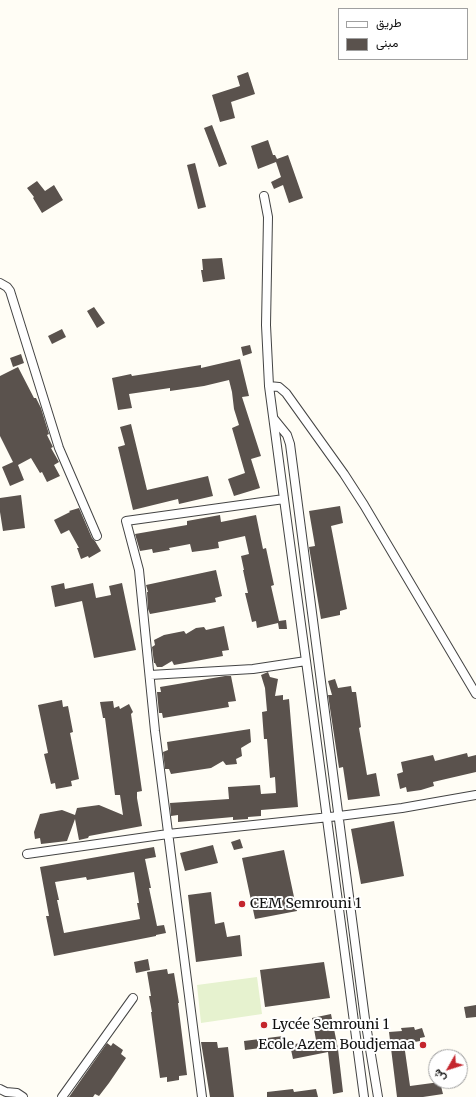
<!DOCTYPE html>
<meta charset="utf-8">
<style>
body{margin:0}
#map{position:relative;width:476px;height:1097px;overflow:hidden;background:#fffdf5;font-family:Merriweather,Vazirmatn,serif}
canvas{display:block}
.legend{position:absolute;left:338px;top:8px;width:130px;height:52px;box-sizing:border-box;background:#fff;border:1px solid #a0a0a0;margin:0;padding:5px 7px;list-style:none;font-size:12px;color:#111}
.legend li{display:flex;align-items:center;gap:8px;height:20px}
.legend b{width:20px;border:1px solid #a0a0a0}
.north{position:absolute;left:428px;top:1049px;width:40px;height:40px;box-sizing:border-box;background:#fff;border:1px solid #a0a0a0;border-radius:50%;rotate:231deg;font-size:11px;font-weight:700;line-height:16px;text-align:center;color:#111}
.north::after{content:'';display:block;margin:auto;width:14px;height:18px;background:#c4262e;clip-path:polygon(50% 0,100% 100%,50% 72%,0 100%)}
</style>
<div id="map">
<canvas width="476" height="1097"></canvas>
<ul class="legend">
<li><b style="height:5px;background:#fff"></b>طريق</li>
<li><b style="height:11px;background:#5a524d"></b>مبنى</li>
</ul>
<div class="north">ش</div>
</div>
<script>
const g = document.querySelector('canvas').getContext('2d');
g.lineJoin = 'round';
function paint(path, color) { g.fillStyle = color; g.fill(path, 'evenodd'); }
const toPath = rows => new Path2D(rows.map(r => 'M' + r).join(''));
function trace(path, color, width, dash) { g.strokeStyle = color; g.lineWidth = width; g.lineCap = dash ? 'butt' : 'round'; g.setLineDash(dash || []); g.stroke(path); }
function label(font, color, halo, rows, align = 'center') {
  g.font = font + ' Merriweather,serif'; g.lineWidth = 4; g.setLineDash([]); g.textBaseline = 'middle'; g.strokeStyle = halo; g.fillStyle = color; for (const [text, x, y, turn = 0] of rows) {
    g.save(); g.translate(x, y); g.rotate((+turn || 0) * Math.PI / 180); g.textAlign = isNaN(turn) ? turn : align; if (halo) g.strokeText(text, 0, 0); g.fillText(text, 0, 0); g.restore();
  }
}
const pitch = toPath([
 [257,977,262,1014,201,1023,197,985]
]);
const building = toPath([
 [248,72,255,94,231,102,235,118,220,122,212,95,240,86,237,76],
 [212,125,227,164,219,167,204,128],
 [268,140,273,155,275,155,277,159,288,155,303,198,289,203,283,185,274,189,271,182,281,177,276,162,258,169,251,146],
 [195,163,206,207,198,209,187,165],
 [37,181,45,191,54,185,63,200,42,213,33,198,34,197,27,188],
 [222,258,225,279,203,282,201,270,203,270,202,259],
 [94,307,105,323,97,328,87,311],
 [62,329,66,337,52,344,48,336],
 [250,345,252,353,243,356,241,347],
 [21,354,24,363,13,367,10,358],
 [240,359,249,396,242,397,261,456,251,459,260,488,234,496,228,479,245,473,232,428,239,425,234,409,232,392,229,380,204,386,170,391,170,388,129,394,132,408,118,410,112,378,131,374,132,376,145,374,201,365,201,368],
 [18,367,34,398,36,398,41,408,49,434,47,435,53,447,51,448,59,462,54,465,60,476,47,482,42,472,40,473,31,458,18,465,24,480,10,486,2,467,13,462,0,436,0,376],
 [131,424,147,490,208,476,213,496,179,504,178,499,133,510,118,447,125,445,120,427],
 [21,495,25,528,3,531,0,512,0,498],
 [340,506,343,523,331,526,347,609,340,611,340,615,321,619,309,547,315,546,309,511],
 [79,508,92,538,95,541,101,551,89,558,88,556,81,559,77,548,79,548,69,530,61,534,54,520,70,512,69,511],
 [220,515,221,522,256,515,263,549,266,548,274,585,271,586,279,621,286,620,287,629,279,629,278,623,257,628,256,621,252,622,245,593,248,593,243,570,244,570,241,556,249,554,245,536,218,542,219,548,207,550,192,552,190,544,169,548,170,550,153,553,152,549,140,551,135,534,187,525,187,521],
 [216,570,222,596,215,598,216,602,150,614,148,609,147,592,148,592,146,585],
 [64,583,65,589,93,583,96,598,111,595,109,586,122,583,136,650,94,658,82,601,55,607,51,586],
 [224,626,229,650,222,651,223,656,174,665,172,661,162,667,157,667,155,663,154,663,152,647,155,645,154,640,164,635,184,631,186,634,196,628,204,627,206,630],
 [268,672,270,677,278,679,275,696,283,695,283,700,289,699,298,807,261,810,261,816,248,817,248,819,233,820,233,817,178,822,178,815,171,816,170,803,229,799,228,787,260,785,261,794,276,793,275,777,270,778,267,739,264,739,262,712,267,711,265,688,261,675],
 [225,676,231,676,236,701,228,702,229,707,163,718,162,713,159,713,157,692,161,692,160,687],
 [335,679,338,688,351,686,352,692,356,692,361,727,359,728,367,775,376,773,380,796,348,800,343,767,339,768,328,695,332,695,328,681],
 [62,700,63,707,68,706,73,732,70,733,79,779,71,781,72,786,56,789,55,783,51,784,44,754,48,753,38,705],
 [113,701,114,708,119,706,120,709,129,704,133,712,131,714,142,791,137,792,137,798,142,826,89,836,88,838,79,840,75,819,67,841,41,844,40,838,35,839,34,832,40,814,62,810,75,815,77,808,99,805,123,815,120,795,115,795,105,718,103,718,100,702],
 [250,729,251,742,241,748,242,756,236,759,237,764,226,765,223,761,211,768,171,774,169,769,165,769,163,752,168,750,167,742],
 [467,753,468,757,476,755,476,772,433,782,434,786,421,790,407,792,406,787,400,789,397,774,403,772,401,762,433,755,435,761],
 [394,821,404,876,361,884,351,829],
 [240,839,243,848,234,850,231,842],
 [213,845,218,863,185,871,180,853],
 [154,847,156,857,145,859,151,888,149,888,157,926,164,925,166,933,156,935,156,936,54,956,46,916,49,916,40,867],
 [134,872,139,903,137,903,140,919,64,933,57,900,59,900,55,882,86,877,87,880],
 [284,850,297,911,255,919,242,858],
 [211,892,215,924,224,922,227,937,240,935,242,956,196,962,188,895],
 [148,959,150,970,136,973,134,962],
 [324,962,330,998,265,1007,260,970],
 [167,969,168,974,174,973,179,1003,178,1003,187,1075,179,1076,179,1080,167,1082,167,1077,160,1078,151,1012,152,1012,149,996,151,996,147,972],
 [476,1005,476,1017,466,1018,464,1007],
 [331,1014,338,1049,343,1092,333,1094,328,1052,293,1059,290,1045,316,1040,312,1018],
 [414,1027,415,1030,422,1028,425,1037,420,1038,420,1041,404,1044,410,1086,440,1082,443,1094,423,1097,397,1097,389,1032,402,1031,401,1028],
 [283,1036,284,1045,245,1050,244,1041],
 [201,1042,217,1042,218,1048,228,1047,234,1097,210,1097],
 [107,1043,111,1046,113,1043,123,1050,121,1054,126,1058,109,1083,99,1096,95,1094,93,1097,69,1097],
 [293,1089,294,1092,316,1089,318,1097,267,1097,267,1092]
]);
const street = toPath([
 [264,196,268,217,266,325,269,386,284,499,306,661,364,1097],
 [0,283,7,287,10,291,59,448,97,536],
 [269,386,279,387,286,393,344,474,364,505,476,694],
 [274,419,287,435,290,444,365,1019,378,1097],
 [150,675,253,669,306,661],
 [27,854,168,834,339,816,402,808,476,795],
 [0,1089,6,1092,17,1093,23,1097],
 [62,1097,133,998],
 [202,1097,155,731,139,570,126,521,284,499]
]);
const markers = [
 [242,904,4,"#c4262e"],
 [264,1025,4,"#c4262e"],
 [423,1045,4,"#c4262e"]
];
const poiNames = [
 ["CEM Semrouni 1",250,904],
 ["Lycée Semrouni 1",272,1025],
 ["Ecole Azem Boudjemaa",415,1045,"right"]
];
paint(pitch, '#e6f2cf');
paint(building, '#5a524d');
trace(street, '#444', 10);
trace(street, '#fff', 8);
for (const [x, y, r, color] of markers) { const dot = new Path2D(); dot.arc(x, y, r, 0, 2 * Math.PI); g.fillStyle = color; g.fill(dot); trace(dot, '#fff', 1.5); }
label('14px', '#111', '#fff', poiNames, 'left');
</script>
